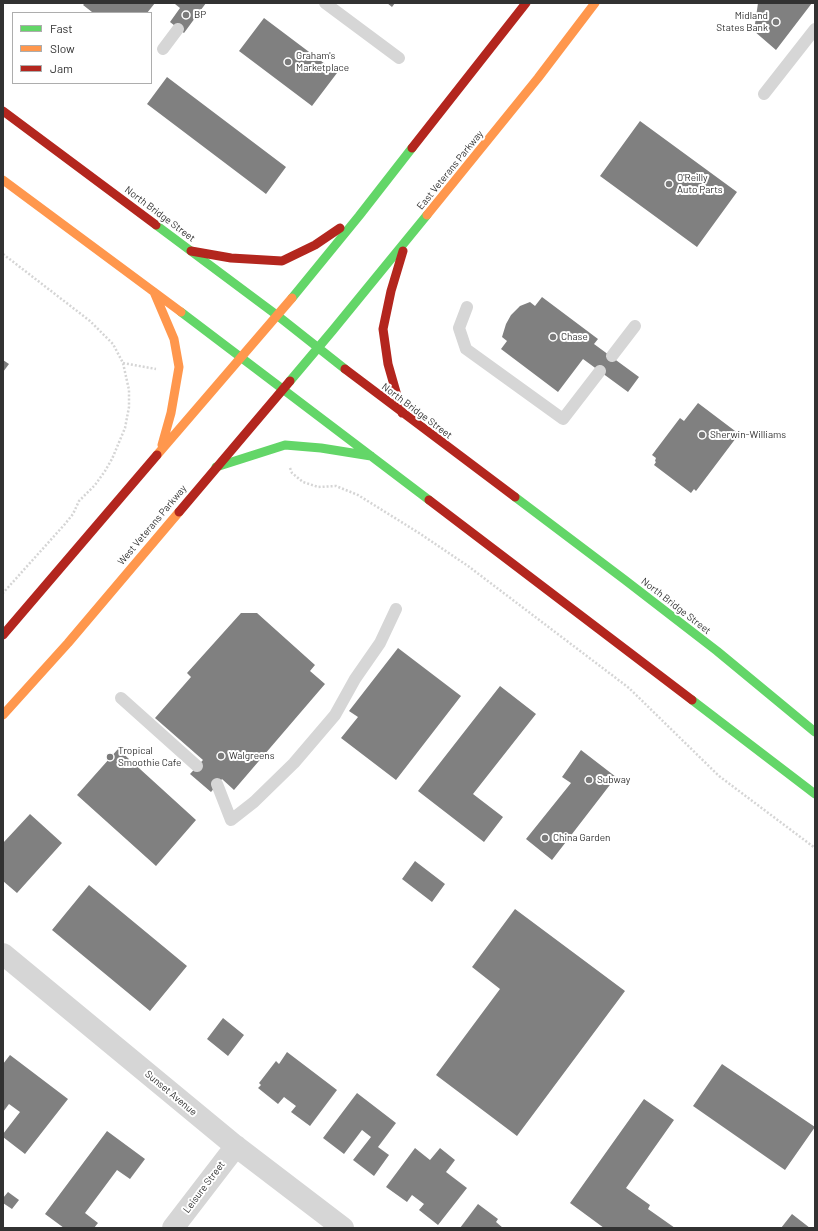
<!DOCTYPE html>
<style>
body{margin:0}
#map{position:relative;width:818px;height:1231px;overflow:hidden;background:#fff;font-family:Barlow,sans-serif}
canvas{display:block}
.frame{position:absolute;inset:0;border:4px solid #323232;pointer-events:none}
.legend{position:absolute;left:12px;top:12px;width:140px;height:72px;box-sizing:border-box;background:#fff;border:1px solid #adadad;margin:0;padding:5px 7px;list-style:none;font-size:12px;color:#323232}
.legend li{display:flex;align-items:center;gap:8px;height:20px}
.legend b{width:20px;border:1px solid #adadad}
</style>
<div id="map">
<canvas width="818" height="1231"></canvas>
<div class="frame"></div>
<ul class="legend">
<li><b style="height:5px;background:#63d668"></b>Fast</li>
<li><b style="height:5px;background:#ff974d"></b>Slow</li>
<li><b style="height:5px;background:#b3261e"></b>Jam</li>
</ul>
</div>
<script>
const g = document.querySelector('canvas').getContext('2d');
g.lineJoin = 'round';
function paint(path, color) { g.fillStyle = color; g.fill(path, 'evenodd'); }
const toPath = rows => new Path2D(rows.map(r => 'M' + r).join(''));
function trace(path, color, width, dash) { g.strokeStyle = color; g.lineWidth = width; g.lineCap = dash ? 'butt' : 'round'; g.setLineDash(dash || []); g.stroke(path); }
function label(font, color, halo, rows, align = 'center') {
  g.font = font + ' Barlow,sans-serif'; g.lineWidth = 4; g.setLineDash([]); g.textBaseline = 'middle'; g.strokeStyle = halo; g.fillStyle = color; for (const [text, x, y, turn = 0] of rows) {
    g.save(); g.translate(x, y); g.rotate((+turn || 0) * Math.PI / 180); g.textAlign = isNaN(turn) ? turn : align; if (halo) g.strokeText(text, 0, 0); g.fillText(text, 0, 0); g.restore();
  }
}
const building = toPath([
 [85,3,155,3,147,13,91,13,92,12,83,5],
 [176,3,206,3,184,33,170,22,180,8,175,4],
 [387,3,395,3,392,7],
 [758,3,812,3,776,50,754,31],
 [264,18,337,73,312,106,239,51],
 [167,77,286,167,266,194,147,104],
 [640,121,737,192,697,247,600,176],
 [542,297,598,339,594,344,639,377,628,392,583,359,558,392,501,349,507,341,502,337,506,324,511,315,520,306,530,302,535,306],
 [3,360,9,364,3,372],
 [698,403,739,434,696,491,694,489,691,493,654,465,656,462,655,461,656,458,652,455,680,418,684,421],
 [241,613,257,613,315,665,310,671,325,684,234,790,222,779,211,792,190,774,203,760,155,718,191,677,187,673],
 [398,648,461,696,396,780,341,738,358,717,349,711],
 [500,686,536,714,473,794,503,817,484,842,418,791],
 [118,749,196,820,156,866,77,795],
 [581,750,616,777,552,860,526,839,571,783,562,777],
 [30,814,62,843,17,893,3,881,3,843],
 [415,861,445,884,432,902,402,879],
 [89,885,187,966,150,1011,52,930],
 [515,909,625,991,517,1136,436,1075,500,989,472,967],
 [223,1018,244,1035,228,1056,207,1039],
 [287,1052,337,1090,310,1126,291,1112,296,1106,284,1097,278,1104,258,1088,261,1085,259,1083,276,1061,279,1064],
 [10,1055,68,1099,25,1154,3,1137,3,1134,20,1112,9,1104,3,1112,3,1064],
 [722,1064,815,1127,785,1170,693,1106],
 [357,1093,396,1123,378,1147,389,1155,374,1176,353,1160,371,1137,362,1130,344,1154,323,1138],
 [644,1099,674,1120,626,1188,650,1205,648,1209,675,1228,604,1228,570,1203],
 [107,1131,145,1159,130,1179,117,1170,85,1213,98,1223,94,1228,64,1228,45,1214],
 [415,1148,430,1160,440,1148,455,1160,446,1172,467,1188,438,1225,419,1210,424,1204,412,1195,407,1202,386,1187],
 [8,1192,19,1200,12,1209,3,1203,3,1198],
 [478,1204,498,1219,496,1222,503,1228,460,1228],
 [792,1214,810,1228,781,1228]
]);
const path = toPath([
 [3,254,90,321,113,344,123,363,129,390,129,407,125,428,112,459,105,471,95,485,79,501,73,514,65,524,3,593],
 [123,363,156,369],
 [290,468,292,473,303,482,318,487,336,486,358,495,419,533,468,566,629,688,719,776,815,848]
]);
const lane = toPath([
 [325,3,399,58],
 [163,49,178,29],
 [764,94,815,29],
 [467,307,459,328,466,349,563,419,600,371],
 [612,356,635,326],
 [121,698,197,766],
 [217,784,231,820,254,802,294,763,335,715,355,679,380,643,396,609]
]);
const street = toPath([
 [3,954,233,1144,343,1228],
 [173,1228,236,1146]
]);
const fast = toPath([
 [156,225,278,316,345,369],
 [292,298,359,216,412,148],
 [181,312,429,500],
 [290,381,333,330,427,215],
 [216,467,285,445,321,448,371,456],
 [515,497,625,580,717,651,815,732],
 [692,700,815,794]
]);
const slow = toPath([
 [3,180,181,312],
 [427,215,538,78,595,3],
 [154,292,174,339,179,367,171,413,162,445],
 [157,455,292,298],
 [3,715,68,643,179,512]
]);
const jam = toPath([
 [3,111,156,225],
 [412,148,526,3],
 [191,251,231,258,282,261,315,245,340,228],
 [345,369,515,497],
 [402,413,388,364,383,329,391,291,403,251],
 [429,500,692,700],
 [179,512,290,381],
 [3,635,157,455]
]);
const markers = [
 [186,15,4,"#7a7a7a"],
 [776,22,4,"#7a7a7a"],
 [288,62,4,"#7a7a7a"],
 [669,184,4,"#7a7a7a"],
 [553,337,4,"#7a7a7a"],
 [702,435,4,"#7a7a7a"],
 [221,756,4,"#7a7a7a"],
 [110,757,4,"#7a7a7a"],
 [589,780,4,"#7a7a7a"],
 [545,838,4,"#7a7a7a"]
];
const poiNames = [
 ["BP",194,15],
 ["Midland",768,16,"right"],
 ["States Bank",768,28,"right"],
 ["Graham's",296,56],
 ["Marketplace",296,68],
 ["O'Reilly",677,178],
 ["Auto Parts",677,190],
 ["Chase",561,337],
 ["Sherwin-Williams",710,435],
 ["Tropical",118,751],
 ["Smoothie Cafe",118,763],
 ["Walgreens",229,756],
 ["Subway",597,780],
 ["China Garden",553,838]
];
const streetNames = [
 ["East Veterans Parkway",450,170,-51],
 ["North Bridge Street",160,214,37],
 ["North Bridge Street",417,411,37],
 ["West Veterans Parkway",152,525,-50],
 ["North Bridge Street",676,606,38],
 ["Sunset Avenue",171,1093,40],
 ["Leisure Street",204,1187,-53]
];
paint(building, '#808080');
trace(path, '#d5d5d5', 2.5, [2, 2]);
trace(lane, '#d6d6d6', 12);
trace(street, '#d6d6d6', 22);
trace(fast, '#63d668', 9);
trace(slow, '#ff974d', 9);
trace(jam, '#b3261e', 9);
for (const [x, y, r, color] of markers) { const dot = new Path2D(); dot.arc(x, y, r, 0, 2 * Math.PI); g.fillStyle = color; g.fill(dot); trace(dot, '#fff', 1.5); }
label('10px', '#323232', '#fff', poiNames, 'left');
label('10px', '#323232', '#fff', streetNames);
</script>
